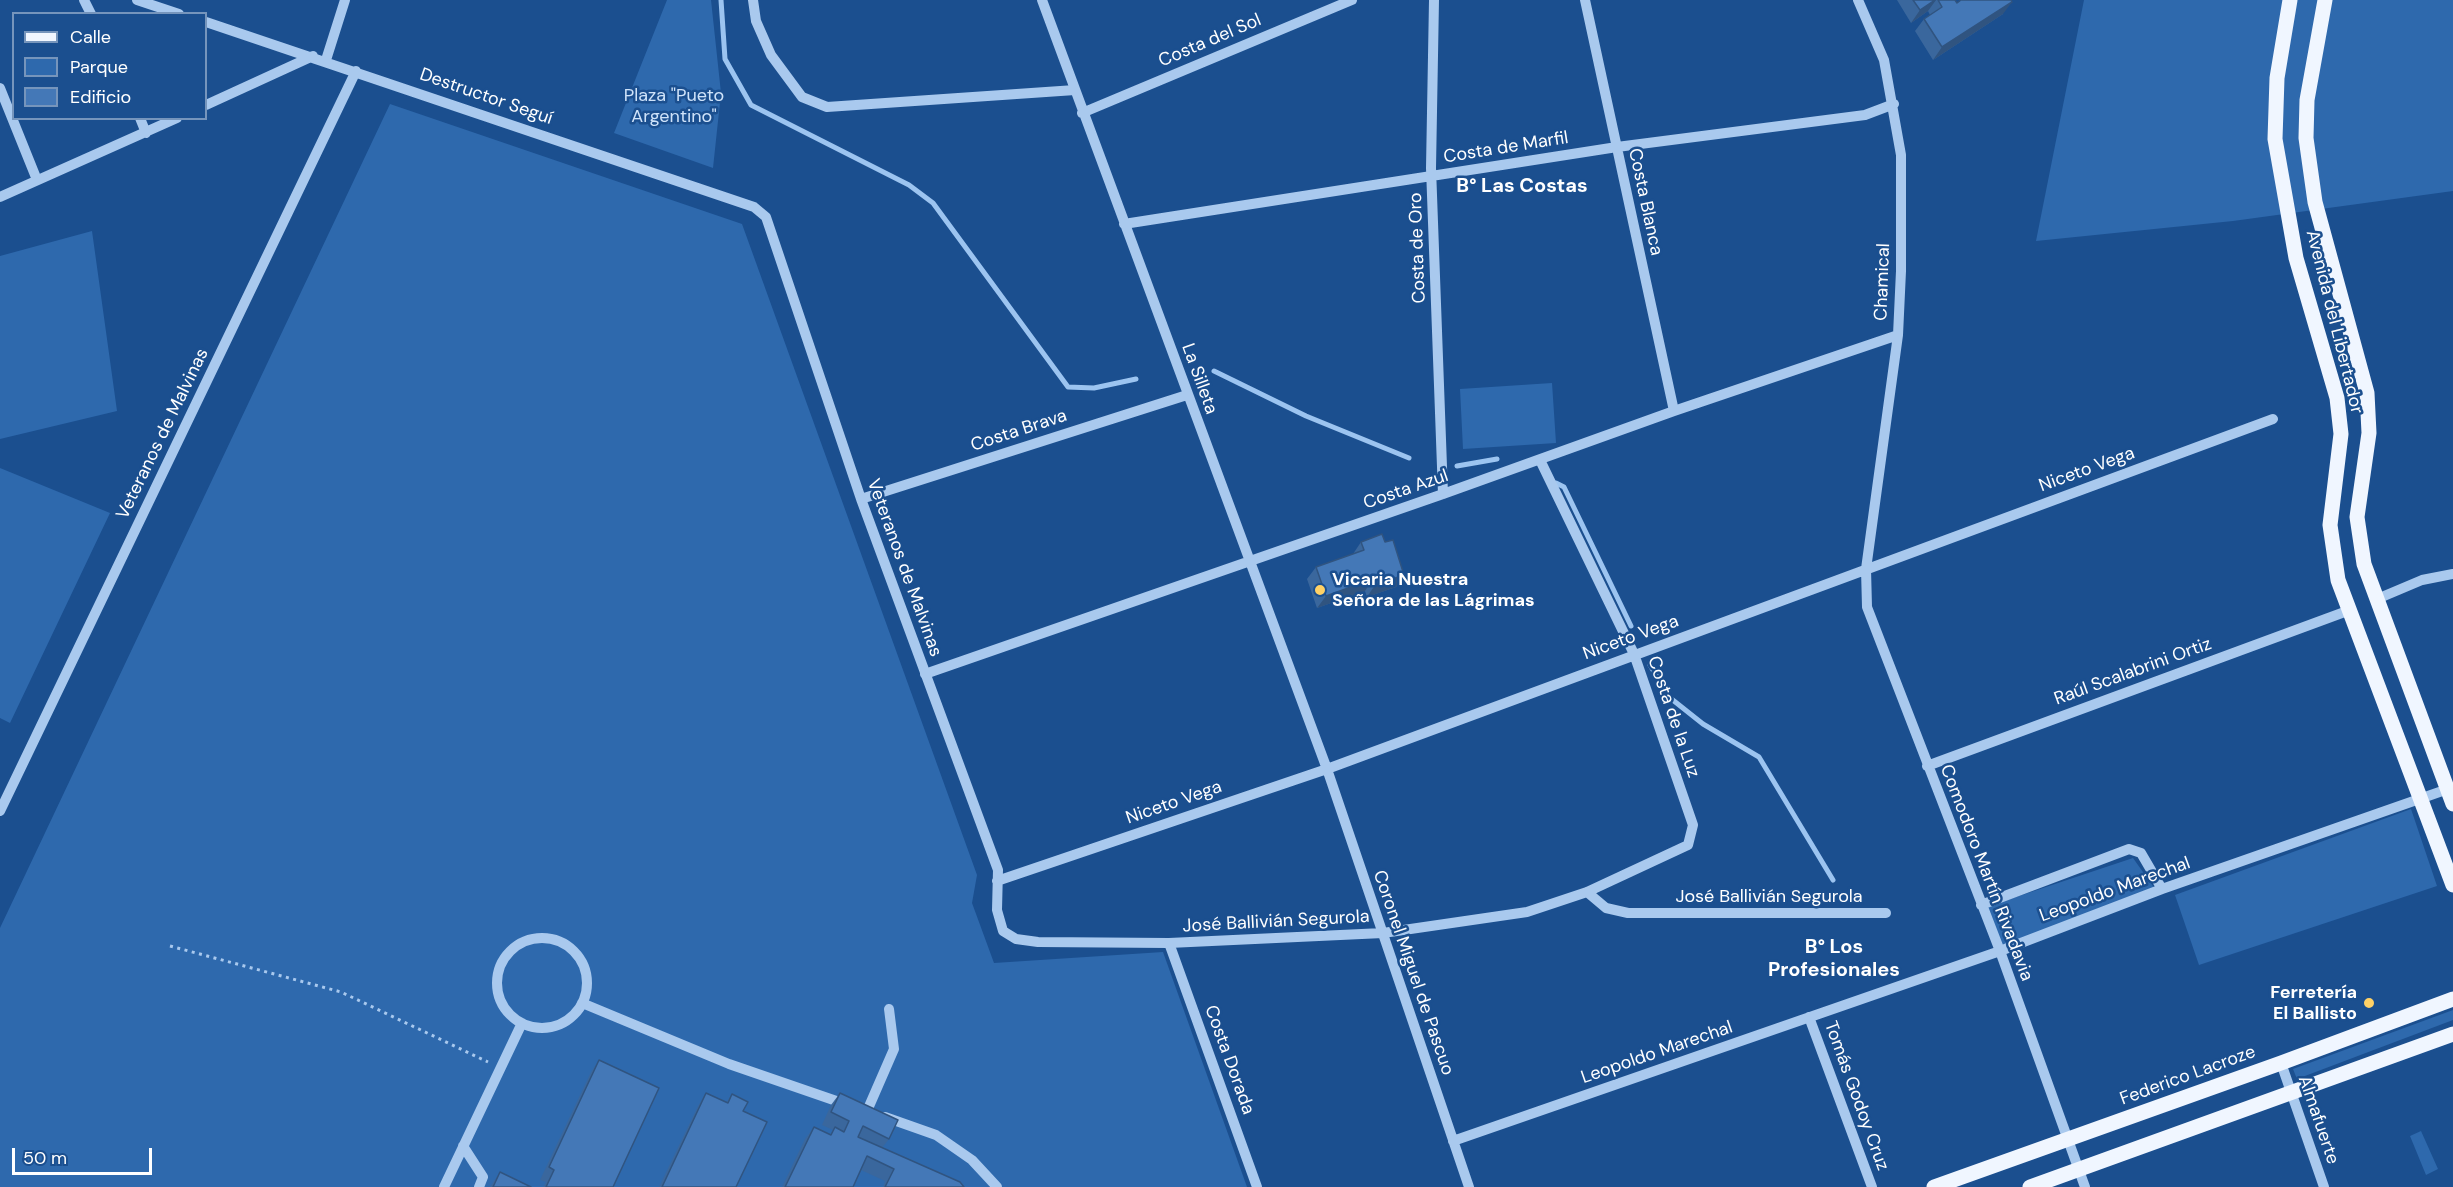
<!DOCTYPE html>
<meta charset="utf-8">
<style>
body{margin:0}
#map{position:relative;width:2453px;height:1187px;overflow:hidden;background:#1b4f8f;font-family:"DM Sans",sans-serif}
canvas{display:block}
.legend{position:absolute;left:12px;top:12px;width:195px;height:108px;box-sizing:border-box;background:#1b4f8f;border:2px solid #7695bc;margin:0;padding:8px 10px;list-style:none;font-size:18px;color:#fff}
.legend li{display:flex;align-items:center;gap:12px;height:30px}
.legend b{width:30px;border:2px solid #7695bc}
.scale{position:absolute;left:12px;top:1148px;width:140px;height:27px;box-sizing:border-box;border:3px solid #fff;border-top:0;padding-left:8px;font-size:18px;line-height:21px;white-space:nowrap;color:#fff;-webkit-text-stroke:4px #1b4f8f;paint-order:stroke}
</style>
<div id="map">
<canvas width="2453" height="1187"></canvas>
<ul class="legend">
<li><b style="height:8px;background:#f0f6ff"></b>Calle</li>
<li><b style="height:16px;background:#2e69ad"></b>Parque</li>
<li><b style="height:16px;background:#4478b7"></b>Edificio</li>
</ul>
<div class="scale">50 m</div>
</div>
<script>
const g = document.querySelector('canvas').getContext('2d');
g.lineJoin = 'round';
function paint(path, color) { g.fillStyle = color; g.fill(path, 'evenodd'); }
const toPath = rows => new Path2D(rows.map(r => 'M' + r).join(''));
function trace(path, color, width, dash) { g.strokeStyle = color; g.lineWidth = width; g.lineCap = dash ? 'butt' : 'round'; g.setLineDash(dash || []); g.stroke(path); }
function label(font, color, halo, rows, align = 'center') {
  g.font = font + ' "DM Sans",sans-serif'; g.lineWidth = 5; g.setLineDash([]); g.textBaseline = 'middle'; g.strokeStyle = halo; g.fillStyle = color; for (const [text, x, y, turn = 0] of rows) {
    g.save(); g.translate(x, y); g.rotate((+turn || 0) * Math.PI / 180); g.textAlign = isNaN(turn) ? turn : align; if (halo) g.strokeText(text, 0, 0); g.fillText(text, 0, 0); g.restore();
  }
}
const green = toPath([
 [667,0,711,0,721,93,713,168,614,133],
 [2084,0,2453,0,2453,191,2233,221,2036,241],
 [390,104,742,224,977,875,972,903,994,963,1163,952,1247,1187,0,1187,0,928],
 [92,231,117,411,0,439,0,256],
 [1552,383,1556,443,1463,449,1460,389],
 [0,468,110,513,10,723,0,718],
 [2411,809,2437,886,2199,965,2175,895],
 [2133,858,2155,889,2001,948,1986,907],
 [2453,1010,2453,1020,2297,1079,2293,1069],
 [2421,1131,2438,1169,2426,1175,2410,1136]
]);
const stream = toPath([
 [721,0,725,59,751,105,909,185,933,203,1068,387,1094,388,1136,379],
 [1214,371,1306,416,1409,458],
 [1457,466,1497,459],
 [1556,483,1564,487,1631,626],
 [1650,665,1669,697,1703,724,1759,757,1833,880]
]);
const path = toPath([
 [170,946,341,992,488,1062]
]);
const minor = toPath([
 [84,0,91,14],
 [137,0,179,14],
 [753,0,756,21,771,55,802,97,827,107,1075,90],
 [1042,0,1327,769,1469,1187],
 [1434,0,1431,168,1443,494],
 [1585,0,1674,411],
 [1858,0,1884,60,1901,155,1901,271,1898,335,1866,569,1867,607,2000,951,2085,1187],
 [206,22,754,207,766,217,861,499,998,870,997,910,1003,931,1016,939,1038,942,1169,943,1383,933,1527,912,1587,892,1688,845,1693,825,1634,654,1540,460],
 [326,60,345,0],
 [0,88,37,180],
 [206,105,313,56],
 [1082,113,1352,0],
 [140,118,146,133],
 [0,197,177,118],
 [1124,224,1617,147,1865,115,1894,104],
 [861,499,1187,395],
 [2377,599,2422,580,2453,574],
 [925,674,1443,494,1674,411,1898,335],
 [1927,766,2350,610],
 [0,811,356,71],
 [997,881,1327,769,2273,419],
 [1587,892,1606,908,1628,913,1886,913],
 [1981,905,2129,849,2141,853,2162,889],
 '497 983a45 45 0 1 1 90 0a45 45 0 1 1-90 0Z',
 [1169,943,1257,1187],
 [582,1003,729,1064,848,1105],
 [1809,1017,1872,1187],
 [2281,1063,2324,1187],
 [867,1111,894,1049,889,1009],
 [885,1117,936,1135,972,1160,997,1187],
 [1453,1141,2000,951,2162,889,2448,789],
 [463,1146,483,1177,479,1187],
 [444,1187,522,1023]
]);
const major = toPath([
 [2290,0,2277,78,2275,139,2296,258,2337,398,2341,434,2330,525,2338,580,2453,885],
 [2325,0,2307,100,2306,138,2315,202,2367,393,2369,433,2357,517,2364,564,2453,804],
 [1934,1187,2281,1063,2453,999],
 [2030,1187,2453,1034]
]);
const wall = toPath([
 [1897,0,1955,0,1957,3,2003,14,1933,60,1915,31,1924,19,1930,15,1928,11,1911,23],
 [1361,542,1385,542,1404,575,1396,587,1367,597,1365,591,1317,608,1307,579,1316,567,1353,554],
 [599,1060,613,1187,543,1187,546,1182,540,1180,591,1072],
 [706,1093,726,1103,732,1094,743,1111,736,1187,659,1187,698,1106],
 [840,1093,889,1139,882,1148,964,1187,883,1187,885,1181,861,1170,853,1187,782,1187,805,1139,814,1127,830,1135,833,1130,822,1125,831,1105],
 [500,1172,531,1187,490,1187]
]);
const shadedWall = toPath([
 [1935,0,1936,0,1928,11,1911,23,1920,10],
 [2012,2,2003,14,1933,60,1942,47],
 [1404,575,1396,587,1367,597,1375,585],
 [1373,579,1365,591,1317,608,1326,596]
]);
const building = toPath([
 [1913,0,1935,0,1920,10,1913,0],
 [1938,0,1955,0,1957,3,1961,0,2011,0,2012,2,1942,47,1924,19,1942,7,1938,0],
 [1382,534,1385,542,1393,540,1404,575,1375,585,1373,579,1326,596,1316,567,1364,550,1361,542,1382,534],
 [599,1060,659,1088,613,1187,546,1187,554,1170,549,1167,599,1060],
 [706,1093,728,1103,732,1094,748,1102,743,1111,767,1122,736,1187,662,1187,706,1093],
 [840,1093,898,1120,889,1139,863,1126,858,1137,960,1182,964,1187,885,1187,894,1169,867,1156,853,1187,785,1187,814,1127,831,1135,835,1127,844,1132,849,1121,831,1112,840,1093],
 [500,1172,531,1187,493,1187,500,1172]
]);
const markers = [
 [1320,590,6,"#ffd166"],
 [2369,1003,6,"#ffd166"]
];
const streetNames = [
 ["Costa del Sol",1210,41,-23],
 ["Destructor Seguí",486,97,19],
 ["Costa de Marfil",1506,148,-9],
 ["Costa Blanca",1645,202,78],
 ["Costa de Oro",1418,248,-92],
 ["Chamical",1883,282,-88],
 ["Avenida del Libertador",2334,322,76],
 ["La Silleta",1199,379,70],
 ["Costa Brava",1019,431,-18],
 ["Veteranos de Malvinas",163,434,-64],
 ["Niceto Vega",2087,470,-20],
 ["Costa Azul",1406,490,-19],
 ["Veteranos de Malvinas",904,568,70],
 ["Niceto Vega",1631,638,-20],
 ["Raúl Scalabrini Ortiz",2133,672,-20],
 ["Costa de la Luz",1673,717,71],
 ["Niceto Vega",1174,803,-19],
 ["Comodoro Martín Rivadavia",1986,873,69],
 ["Leopoldo Marechal",2115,890,-20],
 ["José Ballivián Segurola",1769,897],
 ["José Ballivián Segurola",1276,922,-3],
 ["Coronel Miguel de Pascuo",1413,973,71],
 ["Leopoldo Marechal",1657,1053,-19],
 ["Costa Dorada",1229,1060,70],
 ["Federico Lacroze",2188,1076,-20],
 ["Tomás Godoy Cruz",1856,1096,70],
 ["Almafuerte",2318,1120,71]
];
const parkNames = [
 ["Plaza \"Pueto",674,96],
 ["Argentino\"",674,117]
];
const poiNames = [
 ["Vicaria Nuestra",1332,580],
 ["Señora de las Lágrimas",1332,601],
 ["Ferretería",2357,993,"right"],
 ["El Ballisto",2357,1014,"right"]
];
const neighbourhoodNames = [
 ["B° Las Costas",1522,187],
 ["B° Los",1834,948],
 ["Profesionales",1834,971]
];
paint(green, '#2e69ad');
trace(stream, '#9cc4f0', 5);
trace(path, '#a9c9ee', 3, [3, 4.5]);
trace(minor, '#a9c9ee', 10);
trace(major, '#f0f6ff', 15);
paint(wall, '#3a679d');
paint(shadedWall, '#305480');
paint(building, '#4478b7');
trace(building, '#305480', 1.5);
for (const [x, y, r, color] of markers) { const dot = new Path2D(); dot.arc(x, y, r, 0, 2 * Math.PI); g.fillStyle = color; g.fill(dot); trace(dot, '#1b4f8f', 2); }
label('18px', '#fff', '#1b4f8f', streetNames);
label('18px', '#cfe3fa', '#1b4f8f', parkNames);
label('bold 18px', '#fff', '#1b4f8f', poiNames, 'left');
label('bold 20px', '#fff', '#1b4f8f', neighbourhoodNames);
</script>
